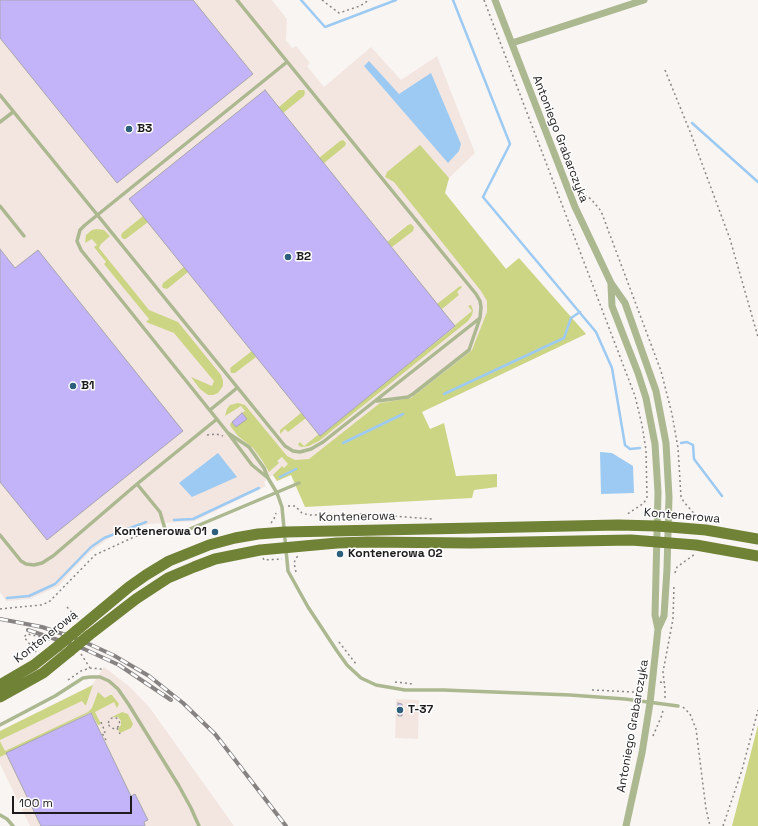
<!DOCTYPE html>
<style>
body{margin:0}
#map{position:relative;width:758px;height:826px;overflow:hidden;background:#f9f5f3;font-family:"Space Grotesk",sans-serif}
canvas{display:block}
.scale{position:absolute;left:12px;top:796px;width:120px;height:18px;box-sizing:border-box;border:2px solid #1d1b1b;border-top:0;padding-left:5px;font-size:12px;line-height:14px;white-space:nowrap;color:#1d1b1b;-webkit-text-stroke:3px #fff;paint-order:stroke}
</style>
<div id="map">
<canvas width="758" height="826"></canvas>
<div class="scale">100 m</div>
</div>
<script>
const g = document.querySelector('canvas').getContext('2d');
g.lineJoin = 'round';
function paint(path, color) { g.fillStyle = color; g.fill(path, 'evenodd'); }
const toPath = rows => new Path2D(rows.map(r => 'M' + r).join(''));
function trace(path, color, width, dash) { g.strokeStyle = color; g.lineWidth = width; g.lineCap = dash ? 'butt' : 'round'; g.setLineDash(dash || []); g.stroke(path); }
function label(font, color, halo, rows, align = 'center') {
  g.font = font + ' "Space Grotesk",sans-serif'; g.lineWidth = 3; g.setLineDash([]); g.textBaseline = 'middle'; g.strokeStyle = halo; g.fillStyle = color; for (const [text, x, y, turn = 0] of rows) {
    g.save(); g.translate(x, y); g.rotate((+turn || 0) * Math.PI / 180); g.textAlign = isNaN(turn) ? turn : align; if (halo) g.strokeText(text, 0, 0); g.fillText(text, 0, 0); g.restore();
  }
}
const built = toPath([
 [0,0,272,0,287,19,286,40,292,48,296,46,310,63,307,66,324,87,371,47,401,80,437,56,475,153,449,178,445,193,506,269,519,258,586,334,277,481,272,475,264,482,266,486,195,521,149,524,112,536,90,552,72,570,59,586,30,599,6,601,0,592],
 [104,667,130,687,150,708,234,826,30,826,0,764,0,731,92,685],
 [396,699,419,700,418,739,395,738]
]);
const green = toPath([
 [299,90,304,90,305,92,304,96,283,113,279,107],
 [343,140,346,143,345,146,324,163,319,158,340,141],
 [420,145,449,178,445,193,506,269,519,258,586,334,422,412,430,429,444,423,456,476,497,474,497,487,474,490,472,498,305,507,291,475,277,481,273,475,282,466,284,468,288,464,282,457,277,461,279,463,269,472,262,460,253,448,238,436,231,427,230,424,232,422,236,427,247,419,242,413,245,411,241,406,225,416,227,409,230,405,238,403,245,405,287,456,295,460,309,459,380,403,411,398,470,352,472,350,487,312,487,301,481,291,394,182,385,177,387,172],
 [143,216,148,222,127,238,125,239,123,239,121,236,122,233],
 [411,224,414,227,413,231,392,247,387,242,408,225],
 [96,229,104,230,110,236,101,244,99,248,149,310,178,322,221,375,223,381,223,386,218,393,213,395,208,395,200,389,191,377,212,386,214,381,174,333,146,322,149,319,104,264,106,262,94,247,97,245,92,239,85,243,86,235,92,230],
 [184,267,188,272,167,289,163,288,162,286,163,283],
 [460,286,462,287,457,292,459,295,442,309,437,304],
 [471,305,473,310,472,315,468,321,319,441,309,446,302,447,299,446,298,444,300,442,304,446,319,434,320,435,455,327,455,325,472,311,468,306],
 [252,351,256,357,235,373,231,373,230,368],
 [301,413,306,418,288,432,285,429,280,434,280,430],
 [93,685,86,705,85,705,82,701,0,740,0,731],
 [98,692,105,698,110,695,112,695,119,704,117,708,114,702,95,712,101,724,98,725,91,712,0,757,0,741,5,751,88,712,92,708],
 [122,712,128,714,133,724,131,728,120,733,118,729,121,725,121,721,118,717,112,717],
 [758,725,758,826,732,826]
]);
const water = toPath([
 [369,61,399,94,431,73,461,144,459,151,448,163,364,66],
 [600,452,612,453,633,466,634,493,601,494],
 [218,453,237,477,192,497,179,483]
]);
const stream = toPath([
 [301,0,325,27,396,0],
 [453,0,510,144,483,197,596,332,612,368,625,445,630,449,640,448],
 [692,123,758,182],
 [444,394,564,338,571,318,580,312],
 [343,443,403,414],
 [681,443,687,442,693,445,694,459,722,496],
 [280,477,296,469],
 [174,520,193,519,259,488],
 [7,598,29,596,55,584,91,547,104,538,146,522]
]);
const building = toPath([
 [0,0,193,0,253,74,117,183,0,38,0,0],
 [265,90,455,326,320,436,129,199,265,90],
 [0,249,15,268,38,250,183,431,47,540,0,482,0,249],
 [242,413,247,419,236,427,232,422,242,413],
 [398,703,402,704,402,716,398,716,398,703],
 [91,713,131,796,135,794,148,820,144,822,145,826,41,826,6,753,91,713]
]);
const path = toPath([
 [322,0,339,13,360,6,369,0],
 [484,0,635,396,642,425,646,450,647,497,644,503,626,515],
 [665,70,691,134,730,239,758,337],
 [576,190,591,199,601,211,661,371,672,414,678,448,681,497,684,502,699,519,699,521],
 [207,435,216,434,223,436],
 [288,506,295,506,302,513,309,515,366,514,433,519],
 [271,523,274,519,276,513],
 [263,558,264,560,282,559],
 [296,572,294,563,296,558,298,556],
 [675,573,677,567,695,554],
 [67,607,78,619],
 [0,609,41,605,49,602,95,555,134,537,160,529],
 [339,642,356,664],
 [36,652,24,637,27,634,41,637,50,640],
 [81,654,90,668],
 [68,680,81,671,90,668,101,669,101,672],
 [395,682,413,684],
 [660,682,665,683],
 [592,690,633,692,640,689,644,680,646,681],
 [665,698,665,690,663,672,673,619,674,585],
 [683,707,690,714,696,729,706,809,710,826],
 '108.5 723a5.5 5.5 0 1 1 11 0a5.5 5.5 0 1 1-11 0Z',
 [101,722,105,732,102,733,106,740],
 [117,728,120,734],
 [653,736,662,715,663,710],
 [723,826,742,770,758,710]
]);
const service = toPath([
 [0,95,285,446,293,451,300,452,311,449,323,442,480,318,481,307,480,301,476,294,237,0],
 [0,122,13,112],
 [0,206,24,236],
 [377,401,408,397,413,394,469,350,480,318],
 [210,410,237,388],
 [228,433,249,447,264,468,268,478,277,493,282,507,288,571,308,607,337,651,347,665,361,678,376,685,405,690,443,690,570,695,625,699,678,706],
 [268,478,252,465,228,433,81,250,77,241,80,230,85,225,287,62],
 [137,484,160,512,165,529,171,533,176,533,185,531,299,483],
 [0,535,21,561,26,564,34,565,42,563,53,556,137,484,217,419],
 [0,725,55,696,83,678,90,677,100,677,109,681,118,689,129,705,179,786,191,808,199,826],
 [0,815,7,819,13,826]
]);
const minor = toPath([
 [495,0,575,207,611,283,625,303,656,391,666,443,669,497,667,569,664,616,658,629,650,703,642,753,626,826],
 [512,43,644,0],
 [611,285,612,306,638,373,646,398,655,444,658,492,655,615,658,629]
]);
const primary = toPath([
 [76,631,129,587,146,575,169,561,209,545,235,538,258,534,285,532,618,525,657,526,706,530,758,539],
 [88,636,136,599,168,578,194,567,215,559,260,550,337,543,367,542,470,543,631,540,696,545,758,556],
 [0,685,34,665,58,646],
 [0,697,43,673,70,651]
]);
const rail = toPath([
 [0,619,42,627,78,639,113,655,149,676,183,703,215,734,286,826],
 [28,630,82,648,119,665,171,700]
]);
const primaryBridge = toPath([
 [58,646,76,631],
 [70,651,88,636]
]);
const markers = [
 [129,129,4,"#2d5f7c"],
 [288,257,4,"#2d5f7c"],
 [73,386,4,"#2d5f7c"],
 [215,532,4,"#2d5f7c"],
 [340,554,4,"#2d5f7c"],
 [400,710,4,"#2d5f7c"]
];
const poiNames = [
 ["B3",137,129],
 ["B2",296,257],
 ["B1",81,386],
 ["Kontenerowa 01",207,532,"right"],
 ["Kontenerowa 02",348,554],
 ["T-37",408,710]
];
const streetNames = [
 ["Antoniego Grabarczyka",560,139,69],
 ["Kontenerowa",682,516,5],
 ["Kontenerowa",357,517,-1],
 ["Kontenerowa",46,637,-38],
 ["Antoniego Grabarczyka",633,726,-80]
];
paint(built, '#f3e6e1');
paint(green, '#ccd584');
paint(water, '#9ccaf2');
trace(stream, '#9ccaf2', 2.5);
paint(building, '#c3b3f9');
trace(building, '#a8a7ab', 1);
trace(path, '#8a8786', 1.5, [2, 3]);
trace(service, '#acb890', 3.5);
trace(minor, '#acb890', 7);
trace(primary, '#708235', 11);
trace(rail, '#868382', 4);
trace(rail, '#fff', 2.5, [8]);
trace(primaryBridge, '#708235', 11);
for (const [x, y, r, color] of markers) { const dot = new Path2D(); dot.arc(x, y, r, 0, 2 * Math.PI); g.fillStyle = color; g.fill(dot); trace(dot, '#fff', 1.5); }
label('bold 12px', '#1d1b1b', '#fff', poiNames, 'left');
label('12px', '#1d1b1b', '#fff', streetNames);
</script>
